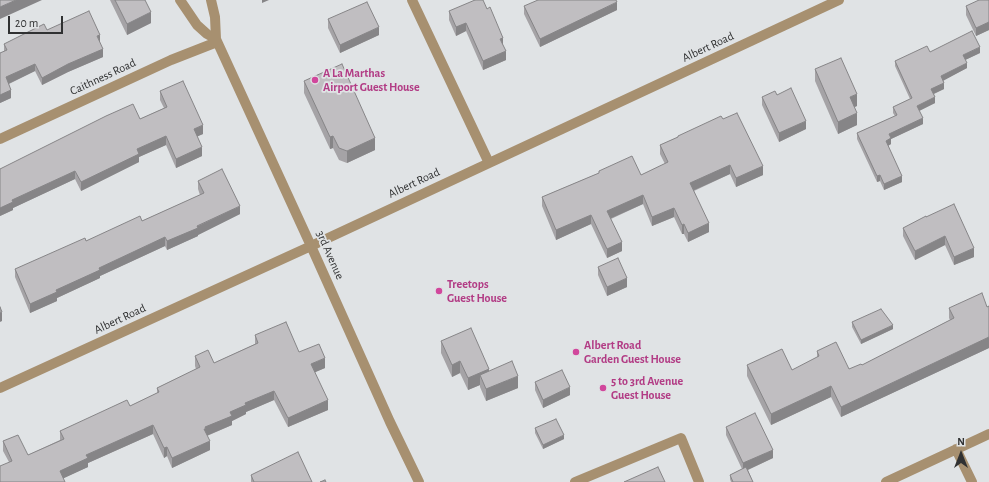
<!DOCTYPE html>
<style>
body{margin:0}
#map{position:relative;width:989px;height:482px;overflow:hidden;background:#e0e3e5;font-family:"Alegreya Sans",sans-serif}
canvas{display:block}
.north{position:absolute;left:941px;top:434px;width:40px;height:40px;-webkit-text-stroke:3px #e0e3e5;paint-order:stroke;rotate:0deg;font-size:11px;font-weight:700;line-height:16px;text-align:center;color:#303132}
.north::after{content:'';display:block;margin:auto;width:14px;height:18px;background:#303132;clip-path:polygon(50% 0,100% 100%,50% 72%,0 100%)}
.scale{position:absolute;left:8px;top:16px;width:55px;height:18px;box-sizing:border-box;border:2px solid #303132;border-top:0;padding-left:5px;font-size:12px;line-height:14px;white-space:nowrap;color:#303132;-webkit-text-stroke:3px #e0e3e5;paint-order:stroke}
</style>
<div id="map">
<canvas width="989" height="482"></canvas>
<div class="north">N</div>
<div class="scale">20 m</div>
</div>
<script>
const g = document.querySelector('canvas').getContext('2d');
g.lineJoin = 'round';
const toPath = rows => new Path2D(rows.map(r => 'M' + r).join(''));
function trace(path, color, width, dash) { g.strokeStyle = color; g.lineWidth = width; g.lineCap = dash ? 'butt' : 'round'; g.setLineDash(dash || []); g.stroke(path); }
function paint(path, color) { g.fillStyle = color; g.fill(path, 'evenodd'); }
function label(font, color, halo, rows, align = 'center') {
  g.font = font + ' "Alegreya Sans",sans-serif'; g.lineWidth = 3.5; g.setLineDash([]); g.textBaseline = 'middle'; g.strokeStyle = halo; g.fillStyle = color; for (const [text, x, y, turn = 0] of rows) {
    g.save(); g.translate(x, y); g.rotate((+turn || 0) * Math.PI / 180); g.textAlign = isNaN(turn) ? turn : align; if (halo) g.strokeText(text, 0, 0); g.fillText(text, 0, 0); g.restore();
  }
}
const minor = toPath([
 [180,0,197,25,207,34,216,39],
 [211,0,215,17,216,39,311,246,390,422,419,482],
 [412,0,489,163],
 [0,139,171,60,217,42],
 [0,388,311,246,839,0],
 [956,449,972,482],
 [575,482,681,438,699,482],
 [886,482,989,434]
]);
const wall = toPath([
 [110,0,145,0,151,23,127,35],
 [989,0,989,30,976,36,966,15,966,6],
 [524,6,617,10,540,47,524,14],
 [449,11,503,45,506,60,483,70,466,31,456,36,449,20],
 [328,19,379,35,340,53,328,28],
 [47,30,100,43,103,57,68,72,42,85,35,71,9,84,11,98,0,103,0,53,4,52,4,44],
 [980,53,965,60,967,68,943,80,944,89,934,94,935,103,919,111,923,124,891,139,891,144,888,146,902,182,884,190,880,181,877,182,857,139,857,133,895,116,893,113,893,107,910,99,895,66,895,61],
 [815,69,857,106,854,107,857,125,838,134,815,81],
 [304,81,375,150,347,163,339,160,333,148,330,149,304,93],
 [160,91,203,134,197,136,202,156,176,168,166,145,139,157,139,162,81,191,75,179,13,208,13,210,0,216,0,169,140,119,164,108,160,100],
 [777,95,806,129,779,142,762,105,762,97],
 [723,119,763,175,736,187,730,174,694,191,709,232,688,242,684,234,682,234,674,217,652,226,643,204,611,219,622,251,607,258,591,224,556,240,542,206,542,197,599,173,599,171,641,175,665,164,660,154,660,145,678,137,678,136],
 [198,181,240,214,198,235,198,236,167,250,165,246,100,276,100,278,57,298,57,301,30,313,15,277,15,269,86,241,142,221,200,195,198,189],
 [926,217,974,257,954,265,945,245,915,260,903,236,903,228],
 [598,267,627,287,607,296,598,275],
 [989,306,989,348,841,417,831,397,771,425,747,376,747,365,792,370,817,358,817,351,849,369,862,365,950,320,949,318,949,308,987,307],
 [852,322,893,329,861,344,852,327],
 [255,335,299,352,325,368,315,372,328,410,288,427,274,400,246,412,246,414,232,421,232,425,207,436,210,450,172,468,167,456,164,458,153,434,88,463,88,467,63,478,9,462,3,451,3,441,28,455,60,440,60,431,130,406,157,393,157,388,196,369,195,366,195,356,214,363,255,344],
 [441,341,489,371,518,388,486,401,480,387,480,385,468,390,460,373,452,377,441,353],
 [535,382,570,395,543,408,535,390],
 [726,427,773,458,748,470,753,482,731,482,730,479,730,475,742,469,726,435],
 [535,428,564,439,543,449,535,433],
 [251,475,312,482,251,482]
]);
const shadedWall = toPath([
 [16,0,42,0,0,19,0,7],
 [262,0,269,0,262,3],
 [617,2,617,10,540,47,540,39],
 [151,12,151,23,127,35,127,24],
 [989,22,989,30,976,36,976,28],
 [466,23,466,31,456,36,456,27],
 [379,27,379,35,340,53,340,45],
 [100,35,100,43,97,36],
 [503,38,503,46,500,39],
 [980,47,980,53,963,61,963,55],
 [103,49,103,57,68,72,42,85,42,78,68,64],
 [506,51,506,60,483,70,483,61],
 [967,63,967,68,941,82,941,76],
 [35,64,35,71,6,85,6,77],
 [944,83,944,89,931,95,931,89],
 [11,90,11,98,0,103,0,95],
 [857,94,857,106,850,109,850,97],
 [935,97,935,103,917,112,917,106],
 [857,113,857,125,838,134,838,122],
 [923,118,923,124,891,139,891,144,886,147,886,141,889,134],
 [806,121,806,129,779,142,779,133],
 [203,125,203,134,194,138,194,129],
 [166,136,166,145,139,157,139,162,81,191,81,182,137,149],
 [333,136,333,148,330,149,330,137],
 [375,138,375,150,347,163,347,151],
 [202,147,202,156,176,168,176,159],
 [730,165,730,174,690,192,690,183],
 [763,166,763,175,736,187,736,178],
 [75,171,75,179,13,208,13,210,0,216,0,208,12,200],
 [880,175,880,181,877,182,877,176],
 [902,176,902,182,884,190,884,184],
 [643,195,643,204,607,220,607,211],
 [240,206,240,214,198,235,198,236,167,250,167,241],
 [674,208,674,217,652,226,652,217],
 [591,215,591,224,556,240,556,230],
 [709,223,709,232,688,242,688,233],
 [684,224,684,234,682,234,682,225],
 [945,236,945,245,915,260,915,251],
 [165,237,165,246,100,276,100,278,57,298,57,301,30,313,30,304,56,290,99,268],
 [622,242,622,251,607,258,607,249],
 [974,248,974,257,954,265,954,257],
 [627,278,627,287,607,296,607,287],
 [2,312,2,321,0,322,0,313],
 [893,325,893,329,861,344,861,340],
 [989,337,989,348,841,417,841,407],
 [325,358,325,368,311,374,311,364],
 [460,361,460,373,452,377,452,365],
 [489,369,489,381,480,375,480,385,468,390,468,378],
 [518,376,518,388,486,401,486,389],
 [831,386,831,397,771,425,771,414],
 [570,387,570,395,543,408,543,400],
 [274,391,274,400,246,412,246,414,232,421,232,425,206,436,204,429,205,427,245,403],
 [328,400,328,410,288,427,288,418],
 [153,425,153,434,88,463,88,467,60,480,60,471,86,455],
 [564,435,564,439,543,449,543,445],
 [210,441,210,450,172,468,172,458],
 [167,447,167,456,164,458,164,448],
 [773,450,773,458,743,472,743,463]
]);
const building = toPath([
 [0,0,16,0,0,7,0,0],
 [115,0,145,0,151,12,127,24,115,0],
 [475,0,483,0,487,9,490,7,503,38,500,39,506,51,483,61,466,23,456,27,449,11,475,0],
 [538,0,616,0,617,2,540,39,524,6,538,0],
 [979,0,989,0,989,22,976,28,966,6,979,0],
 [367,2,379,27,340,45,328,19,367,2],
 [89,11,100,35,97,36,103,49,68,64,42,78,35,64,6,77,11,90,0,95,0,53,7,50,4,44,44,24,47,30,89,11],
 [972,31,980,47,963,55,967,63,941,76,944,83,931,89,935,97,917,106,923,118,889,134,891,138,886,141,902,176,884,184,880,175,877,176,857,133,897,115,893,107,912,98,895,61,927,46,930,52,972,31],
 [841,58,857,94,850,97,857,113,838,122,815,69,841,58],
 [342,64,375,138,347,151,339,148,333,136,330,137,304,81,342,64],
 [183,81,203,125,194,129,202,147,176,159,166,136,137,149,139,154,81,182,75,171,12,200,13,202,0,208,0,169,106,116,133,104,140,119,167,107,160,91,183,81],
 [791,88,806,121,779,133,762,97,775,91,777,95,791,88],
 [737,113,763,166,736,178,730,165,690,183,709,223,688,233,684,224,682,225,674,208,652,217,643,195,607,211,622,242,607,249,591,215,556,230,542,197,599,173,599,171,632,156,641,175,668,162,660,145,678,137,678,136,721,116,723,119,737,113],
 [222,169,240,206,197,226,198,228,167,241,165,237,99,268,100,270,56,290,57,292,30,304,15,269,85,238,86,241,140,216,142,221,204,193,198,181,222,169],
 [954,204,974,248,954,257,945,236,915,251,903,228,926,216,926,217,954,204],
 [618,258,627,278,607,287,598,267,618,258],
 [982,293,987,307,989,306,989,337,841,407,831,386,771,414,747,365,782,349,792,370,819,356,817,351,836,342,849,369,861,364,862,365,954,318,949,308,982,293],
 [0,307,2,312,0,313,0,307],
 [881,309,893,325,861,340,852,322,881,309],
 [286,322,299,352,319,344,325,358,311,364,328,400,288,418,274,391,245,403,246,405,230,412,232,416,205,427,206,429,204,429,210,441,172,458,167,447,164,448,153,425,86,455,88,458,60,471,65,482,0,482,0,466,12,461,3,441,18,435,28,455,64,439,60,431,127,400,130,406,159,392,157,388,200,367,195,356,208,350,214,363,258,343,255,335,286,322],
 [471,328,489,369,468,378,460,361,452,365,441,341,471,328],
 [512,361,518,376,486,389,480,375,512,361],
 [562,370,570,387,543,400,535,382,562,370],
 [755,413,773,450,743,463,726,427,755,413],
 [556,419,564,435,543,445,535,428,556,419],
 [298,452,312,482,254,482,251,475,298,452],
 [658,467,665,482,624,482,658,467],
 [746,467,753,482,733,482,730,475,746,467],
 [325,480,326,482,320,482,325,480]
]);
const markers = [
 [315,80,4,"#d1479c"],
 [439,291,4,"#d1479c"],
 [576,352,4,"#d1479c"],
 [603,388,4,"#d1479c"]
];
const streetNames = [
 ["Albert Road",708,47,-25],
 ["Caithness Road",103,77,-25],
 ["Albert Road",414,183,-25],
 ["3rd Avenue",330,255,66],
 ["Albert Road",120,319,-25]
];
const hotelNames = [
 ["A La Marthas",323,73],
 ["Airport Guest House",323,87],
 ["Treetops",447,284],
 ["Guest House",447,298],
 ["Albert Road",584,345],
 ["Garden Guest House",584,359],
 ["5 to 3rd Avenue",611,381],
 ["Guest House",611,395]
];
trace(minor, '#a79070', 10);
paint(wall, '#a5a3a6');
paint(shadedWall, '#868587');
paint(building, '#c0bec1');
trace(building, '#868587', 1);
for (const [x, y, r, color] of markers) { const dot = new Path2D(); dot.arc(x, y, r, 0, 2 * Math.PI); g.fillStyle = color; g.fill(dot); trace(dot, '#e0e3e5', 1.5); }
label('12px', '#303132', '#e0e3e5', streetNames);
label('bold 12px', '#b23c85', '#e0e3e5', hotelNames, 'left');
</script>
